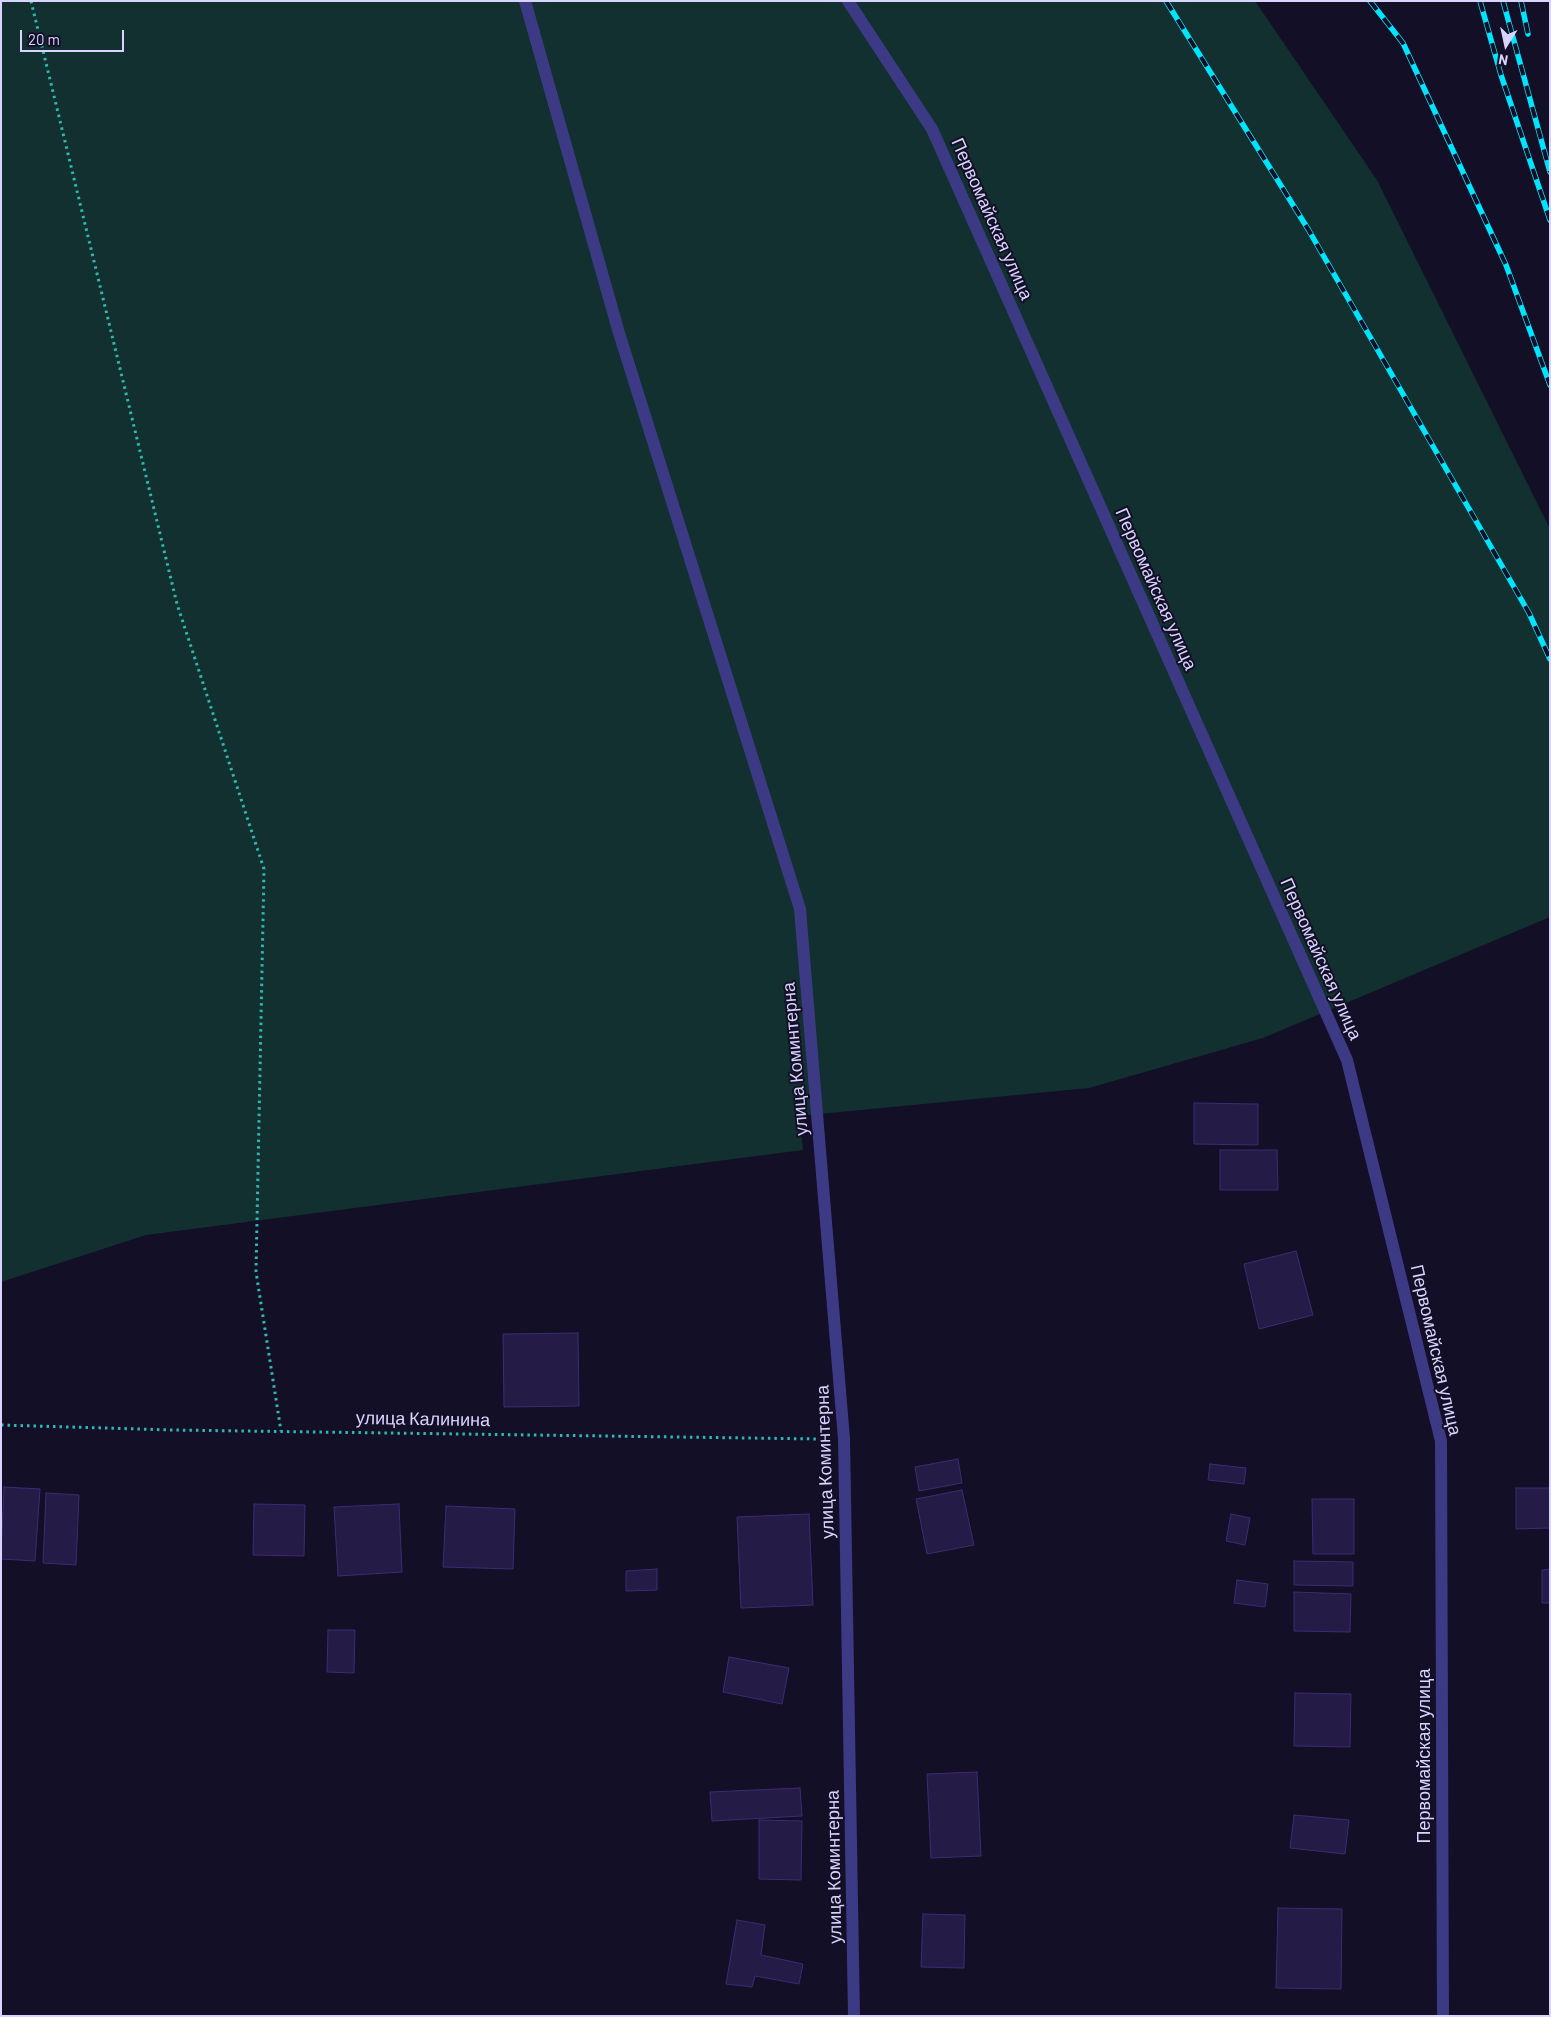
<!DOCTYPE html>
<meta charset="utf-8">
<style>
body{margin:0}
#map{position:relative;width:1551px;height:2017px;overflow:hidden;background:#130f26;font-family:Barlow,sans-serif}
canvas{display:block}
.frame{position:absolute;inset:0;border:2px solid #d9d4ff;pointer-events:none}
.north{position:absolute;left:1481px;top:20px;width:50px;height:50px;-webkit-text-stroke:4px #130f26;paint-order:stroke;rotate:190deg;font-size:14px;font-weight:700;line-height:20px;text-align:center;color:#d9d4ff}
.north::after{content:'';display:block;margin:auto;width:18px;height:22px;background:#d9d4ff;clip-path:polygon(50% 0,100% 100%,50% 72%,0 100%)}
.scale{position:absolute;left:20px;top:30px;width:104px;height:22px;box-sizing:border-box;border:2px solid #d9d4ff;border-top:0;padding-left:6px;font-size:15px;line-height:18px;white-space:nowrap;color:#d9d4ff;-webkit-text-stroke:4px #130f26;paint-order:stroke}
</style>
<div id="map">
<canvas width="1551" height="2017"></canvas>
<div class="frame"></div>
<div class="north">N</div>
<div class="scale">20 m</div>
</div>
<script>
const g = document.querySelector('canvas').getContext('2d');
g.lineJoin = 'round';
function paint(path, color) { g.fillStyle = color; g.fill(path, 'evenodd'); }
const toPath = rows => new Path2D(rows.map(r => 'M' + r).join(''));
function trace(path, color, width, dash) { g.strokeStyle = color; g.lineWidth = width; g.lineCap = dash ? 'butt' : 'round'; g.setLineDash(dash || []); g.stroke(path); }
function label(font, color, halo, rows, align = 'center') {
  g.font = font + ' Barlow,sans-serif'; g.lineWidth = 4; g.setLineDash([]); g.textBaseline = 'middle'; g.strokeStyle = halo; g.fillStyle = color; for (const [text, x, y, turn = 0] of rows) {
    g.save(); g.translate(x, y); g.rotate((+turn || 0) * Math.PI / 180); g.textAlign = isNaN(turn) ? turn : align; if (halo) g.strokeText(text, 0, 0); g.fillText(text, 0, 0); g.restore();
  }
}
const green = toPath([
 [1,1,1255,1,1377,180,1550,529,1550,917,1263,1038,1089,1088,799,1116,803,1150,146,1235,1,1282]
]);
const building = toPath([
 [1194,1103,1258,1104,1258,1145,1194,1144,1194,1103],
 [1220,1150,1277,1150,1278,1190,1220,1190,1220,1150],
 [1296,1251,1313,1315,1259,1329,1244,1264,1296,1251],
 [578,1333,579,1406,504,1407,503,1334,578,1333],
 [958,1459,962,1483,919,1491,915,1467,958,1459],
 [1210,1464,1246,1468,1244,1484,1208,1480,1210,1464],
 [4,1487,40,1489,35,1561,1,1559,4,1487],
 [1516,1488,1550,1488,1550,1528,1516,1529,1516,1488],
 [962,1490,974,1545,927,1554,916,1499,962,1490],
 [46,1493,79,1495,76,1565,43,1563,46,1493],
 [1312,1499,1354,1499,1354,1554,1313,1554,1312,1499],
 [254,1504,305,1505,304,1556,253,1555,254,1504],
 [399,1504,402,1572,338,1576,334,1507,399,1504],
 [446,1506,515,1509,513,1569,443,1567,446,1506],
 [809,1514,813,1605,741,1608,737,1517,809,1514],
 [1231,1514,1250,1518,1245,1545,1226,1541,1231,1514],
 [1294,1561,1353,1562,1353,1586,1294,1585,1294,1561],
 [657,1569,657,1590,626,1591,626,1571,657,1569],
 [1550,1569,1550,1603,1542,1603,1542,1570,1550,1569],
 [1237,1580,1268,1584,1265,1607,1234,1603,1237,1580],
 [1294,1592,1351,1594,1350,1632,1294,1631,1294,1592],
 [328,1630,355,1630,354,1673,327,1672,328,1630],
 [729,1657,789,1668,782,1704,723,1692,729,1657],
 [1295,1693,1351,1694,1350,1747,1294,1746,1295,1693],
 [977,1772,981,1856,931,1858,927,1774,977,1772],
 [800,1788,802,1816,712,1821,710,1792,800,1788],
 [1294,1815,1349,1820,1345,1854,1290,1848,1294,1815],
 [759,1820,802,1821,801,1880,759,1879,759,1820],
 [1278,1908,1342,1909,1341,1989,1276,1988,1278,1908],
 [923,1914,965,1915,964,1968,921,1967,923,1914],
 [737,1920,765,1925,761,1955,803,1964,799,1984,755,1976,752,1987,726,1984,737,1920]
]);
const path = toPath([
 [31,1,177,604,264,869,256,1272,281,1431],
 [1,1425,172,1430,820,1439]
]);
const minor = toPath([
 [525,1,619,333,800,909,844,1439,854,2016],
 [848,1,932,129,1347,1060,1441,1441,1443,2016]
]);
const rail = toPath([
 [1166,1,1308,229,1529,613,1550,659],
 [1370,1,1403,43,1506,265,1550,385],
 [1480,1,1501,75,1550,220],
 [1503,1,1550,172],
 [1521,1,1528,34]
]);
const streetNames = [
 ["Первомайская улица",992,219,66],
 ["Первомайская улица",1156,589,66],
 ["Первомайская улица",1321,959,66],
 ["улица Коминтерна",795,1059,-95],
 ["Первомайская улица",1436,1350,77],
 ["улица Калинина",423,1419,1],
 ["улица Коминтерна",825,1462,-92],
 ["Первомайская улица",1424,1756,-90],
 ["улица Коминтерна",834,1867,-91]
];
paint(green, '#12302f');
paint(building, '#241b47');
trace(building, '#3b2d73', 1);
trace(path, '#2fb8b0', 3, [2.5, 4]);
trace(minor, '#3d3a85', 12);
trace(rail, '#00e5ff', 5.5);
trace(rail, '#130f26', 4, [11]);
label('18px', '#d9d4ff', '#130f26', streetNames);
</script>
